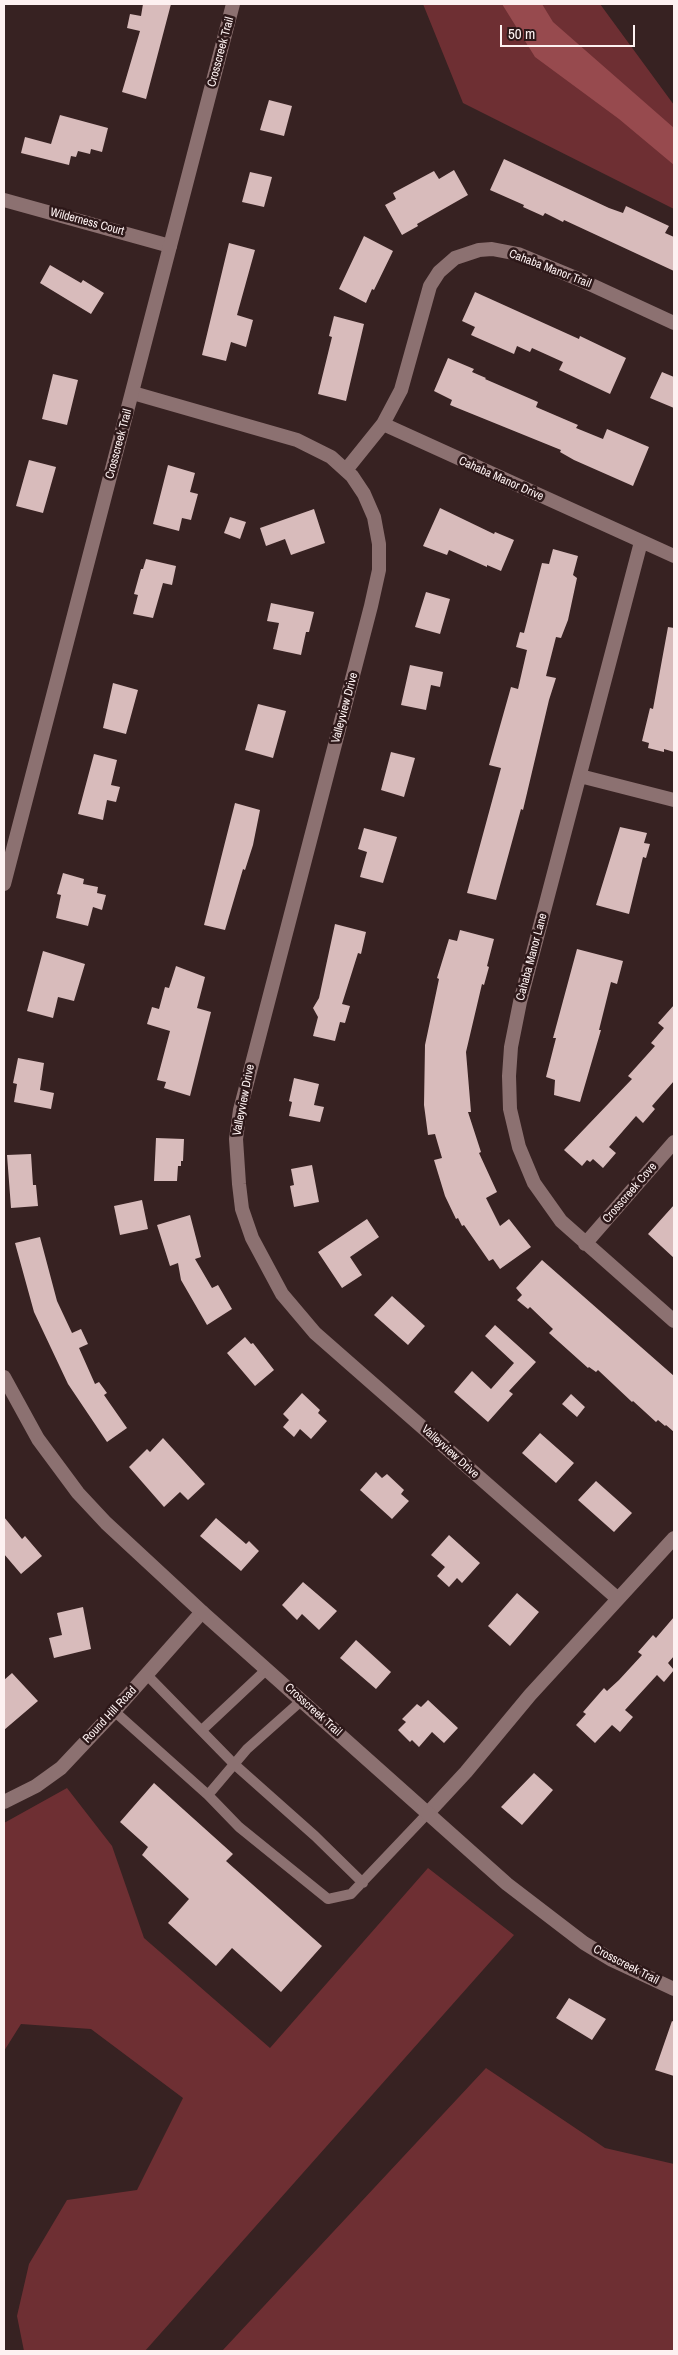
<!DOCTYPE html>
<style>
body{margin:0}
#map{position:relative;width:678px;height:2355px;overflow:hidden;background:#372222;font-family:"Archivo Narrow",sans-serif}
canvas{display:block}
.frame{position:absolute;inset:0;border:5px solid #fdf1f1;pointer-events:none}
.scale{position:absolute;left:500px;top:25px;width:135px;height:22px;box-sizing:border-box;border:2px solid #fdf1f1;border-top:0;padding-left:6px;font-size:15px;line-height:18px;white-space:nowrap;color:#fdf1f1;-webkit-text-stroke:4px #2d1819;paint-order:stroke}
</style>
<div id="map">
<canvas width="678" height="2355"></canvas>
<div class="frame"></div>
<div class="scale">50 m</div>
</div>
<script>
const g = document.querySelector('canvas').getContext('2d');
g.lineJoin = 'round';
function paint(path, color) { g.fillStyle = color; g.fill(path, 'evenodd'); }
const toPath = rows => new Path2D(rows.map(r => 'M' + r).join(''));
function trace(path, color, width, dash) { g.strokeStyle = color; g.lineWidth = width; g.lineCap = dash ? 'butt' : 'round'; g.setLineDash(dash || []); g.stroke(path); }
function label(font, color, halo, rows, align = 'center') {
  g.font = font + ' "Archivo Narrow",sans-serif'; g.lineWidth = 5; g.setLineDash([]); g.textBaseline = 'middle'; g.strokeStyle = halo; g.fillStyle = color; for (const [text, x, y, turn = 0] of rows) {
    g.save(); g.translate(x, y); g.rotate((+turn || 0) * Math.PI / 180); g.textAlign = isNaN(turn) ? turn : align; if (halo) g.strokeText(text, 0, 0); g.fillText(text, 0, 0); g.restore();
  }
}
const green = toPath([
 [423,4,600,4,674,105,674,209,463,103],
 [67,1788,112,1846,144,1938,270,2048,428,1868,514,1935,145,2351,24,2351,17,2316,29,2264,67,2200,137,2190,183,2098,91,2029,21,2024,4,2051,4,1823],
 [486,2068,605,2148,674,2164,674,2351,222,2351]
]);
const water = toPath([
 [502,4,542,4,553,22,674,128,674,165,619,119,535,57]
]);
const building = toPath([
 [143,4,171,4,146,99,122,92,140,31,127,28,130,14,141,16],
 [269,100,292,106,284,136,260,130],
 [60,115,108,128,102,152,91,149,90,154,78,151,76,157,71,156,69,165,21,153,25,137,51,144],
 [504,159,609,208,623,213,626,206,669,226,665,233,674,237,674,271,564,220,563,222,545,213,543,216,523,207,524,205,490,190],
 [454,170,468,195,417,224,418,226,402,235,385,205,396,199,393,193,434,171,439,179],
 [250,172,272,177,264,207,242,202],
 [364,236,393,251,374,290,372,289,366,303,339,289],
 [229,243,255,250,237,315,253,320,246,347,231,342,226,361,202,355],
 [50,265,81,283,83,280,104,293,91,314,40,283],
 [475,292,579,339,580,336,626,358,610,394,559,370,563,362,532,348,530,352,517,346,514,354,471,335,475,327,462,321],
 [334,316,364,324,346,401,318,394,332,337,329,336],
 [448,358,474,369,472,372,486,378,485,379,538,402,536,407,578,425,576,428,603,439,607,429,649,447,633,486,574,460,560,452,561,450,450,405,452,400,434,391],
 [662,372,674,377,674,408,650,398],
 [53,374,78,380,67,425,42,419],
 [29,460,56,467,43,513,16,506],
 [168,465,195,473,190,492,198,494,191,520,182,518,179,531,153,524],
 [440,508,494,534,495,532,514,540,501,571,487,565,487,567,449,550,447,555,423,546],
 [314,509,325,543,291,555,285,539,266,546,260,528],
 [230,517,246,522,240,539,224,533],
 [553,549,578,556,573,575,577,578,568,620,561,638,556,637,546,676,556,678,549,700,523,810,521,809,496,900,467,893,501,768,489,765,511,687,518,689,527,650,516,647,520,632,524,633,542,563,549,564],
 [146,559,176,566,172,585,163,583,153,618,133,614,138,595,134,594,141,569,143,569],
 [426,592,450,599,440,634,415,627],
 [271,603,314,612,309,632,306,632,301,655,273,649,279,623,267,621],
 [668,627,674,628,674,752,664,749,664,752,648,748,649,743,642,741,650,708,653,709],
 [410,665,443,672,440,687,431,685,426,710,401,705],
 [113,683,138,690,126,734,103,728],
 [258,704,286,711,273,758,245,750],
 [391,752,415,758,404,797,381,790],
 [94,754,117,760,111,785,120,787,116,802,107,800,103,820,78,814],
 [235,803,260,810,253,845,245,870,243,869,225,930,204,925],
 [620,827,647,833,644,843,650,844,646,858,643,857,629,914,596,905],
 [364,828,397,837,383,883,360,877,367,852,358,849],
 [63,873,84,879,83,884,98,887,97,893,106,895,102,910,93,907,88,926,56,918,61,895,57,894],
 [335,924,366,932,361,954,358,953,342,1004,350,1006,345,1023,340,1022,335,1041,313,1036,318,1017,313,1008,319,998],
 [460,930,494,939,487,966,489,967,484,985,482,984,466,1052,471,1112,468,1112,481,1152,479,1153,497,1192,486,1198,500,1226,509,1219,531,1247,500,1269,493,1259,489,1261,464,1225,462,1226,458,1218,456,1219,445,1196,434,1160,442,1158,435,1134,428,1135,424,1105,425,1045,439,979,437,978,449,939,457,941],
 [577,949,623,961,617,984,611,982,599,1030,601,1030,580,1102,554,1095,555,1080,546,1077,556,1038,553,1038],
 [43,951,85,964,74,1001,58,997,53,1018,27,1011],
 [176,966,205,977,197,1008,211,1012,190,1096,164,1088,166,1082,157,1080,170,1031,147,1024,152,1007,159,1009,165,987,169,988],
 [674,1005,674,1081,652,1106,655,1109,643,1123,636,1116,609,1147,616,1153,603,1168,593,1159,590,1162,587,1160,582,1166,564,1150,632,1079,628,1076,655,1046,651,1043,664,1028,658,1023],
 [18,1058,44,1063,40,1090,54,1093,51,1109,14,1102,17,1084,13,1083],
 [294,1078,319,1084,314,1105,324,1107,320,1122,289,1116,292,1102,289,1101],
 [156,1138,184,1139,183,1161,181,1161,181,1166,178,1166,177,1181,154,1181],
 [31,1154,33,1185,36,1185,38,1206,11,1208,7,1155],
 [312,1165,319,1202,294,1207,290,1186,294,1185,291,1169],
 [142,1200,148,1229,120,1235,114,1206],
 [674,1205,674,1258,648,1234],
 [190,1215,201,1257,195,1259,212,1288,218,1285,232,1309,207,1325,181,1280,178,1263,170,1266,157,1225],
 [367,1219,379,1237,350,1257,362,1275,342,1288,318,1252],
 [40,1237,57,1301,72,1333,81,1329,88,1344,79,1348,95,1384,99,1382,107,1393,104,1395,127,1428,107,1442,68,1384,34,1312,15,1243],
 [542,1260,674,1376,674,1432,666,1425,665,1426,658,1420,656,1422,633,1401,632,1402,598,1370,596,1372,589,1367,588,1368,549,1333,553,1329,530,1307,528,1309,517,1300,522,1295,516,1288],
 [392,1296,425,1326,408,1345,374,1315],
 [495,1325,536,1362,509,1391,513,1394,488,1422,454,1392,472,1371,491,1389,514,1363,485,1336],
 [245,1337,251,1344,253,1343,274,1370,255,1386,227,1353],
 [302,1393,320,1410,318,1413,327,1421,311,1439,300,1429,294,1437,283,1427,289,1420,283,1414],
 [571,1394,585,1407,577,1417,562,1404],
 [540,1433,574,1463,556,1483,522,1453],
 [163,1438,205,1484,188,1500,180,1492,164,1507,129,1467,147,1449,150,1452],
 [376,1472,382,1478,387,1474,404,1490,401,1494,409,1501,392,1519,360,1490],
 [596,1481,632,1513,614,1532,578,1500],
 [4,1517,22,1539,25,1536,42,1556,21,1574,4,1554],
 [216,1518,246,1544,249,1541,259,1551,241,1571,200,1536],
 [449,1535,480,1563,462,1583,457,1578,449,1587,437,1576,445,1567,431,1555],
 [303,1582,337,1611,319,1630,302,1614,297,1620,282,1605],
 [517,1593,539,1612,510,1646,488,1626],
 [83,1607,91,1649,54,1658,49,1638,62,1635,57,1613],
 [674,1617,674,1656,668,1663,674,1670,664,1682,657,1675,625,1710,633,1717,620,1732,612,1725,595,1743,576,1725,586,1714,583,1712,604,1688,607,1691,619,1680,642,1655,638,1652,653,1635,656,1638],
 [356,1640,391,1672,376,1689,340,1658],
 [12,1673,38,1701,4,1730,4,1680],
 [428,1700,458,1728,444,1743,432,1732,419,1747,412,1740,410,1742,398,1730,406,1722,402,1719,417,1704,421,1707],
 [534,1773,553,1790,522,1825,501,1807],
 [154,1783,233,1854,226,1861,322,1946,281,1992,232,1948,216,1966,168,1923,189,1899,142,1855,148,1847,120,1822],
 [569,1998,606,2019,592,2040,556,2018],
 [672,2021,674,2022,674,2076,655,2070]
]);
const service = toPath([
 [147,1675,234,1764,315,1836,363,1883],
 [114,1711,208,1795,239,1827,328,1899,351,1894,428,1813],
 [202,1730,267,1669],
 [208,1795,247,1749,301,1701]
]);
const minor = toPath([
 [4,200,170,246],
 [133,393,297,440,331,457,352,476,364,494,374,517,379,544,379,570,371,606,240,1110,236,1139,239,1184,242,1209,252,1238,282,1294,315,1333,618,1599],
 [383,424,674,556],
 [346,470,383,424,401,390,430,286,439,272,455,258,479,250,492,249,518,254,583,281,674,323],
 [641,542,520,1002,511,1047,509,1076,510,1109,519,1147,534,1183,561,1221,674,1321],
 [580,776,674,800],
 [585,1244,674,1142],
 [4,1802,36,1786,61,1768,109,1717,202,1612],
 [428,1813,466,1772,530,1695,674,1538]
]);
const tertiary = toPath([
 [4,884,233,4],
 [4,1377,38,1439,78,1493,106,1523,202,1612,507,1884,584,1943,612,1960,674,1989]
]);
const streetNames = [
 ["Crosscreek Trail",221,52,-75],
 ["Wilderness Court",87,222,15],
 ["Cahaba Manor Trail",550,269,21],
 ["Crosscreek Trail",119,444,-75],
 ["Cahaba Manor Drive",501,479,24],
 ["Valleyview Drive",345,708,-75],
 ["Cahaba Manor Lane",532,957,-75],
 ["Valleyview Drive",244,1100,-79],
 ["Crosscreek Cove",630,1193,-49],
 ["Valleyview Drive",450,1452,42],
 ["Crosscreek Trail",313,1710,42],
 ["Round Hill Road",110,1715,-47],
 ["Crosscreek Trail",626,1965,27]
];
paint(green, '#6e2f33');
paint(water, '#974a4e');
paint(building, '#d8bbbb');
trace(service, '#8c7171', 10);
trace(minor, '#8c7171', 14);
trace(tertiary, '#8c7171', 14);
label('12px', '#fdf1f1', '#2d1819', streetNames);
</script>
